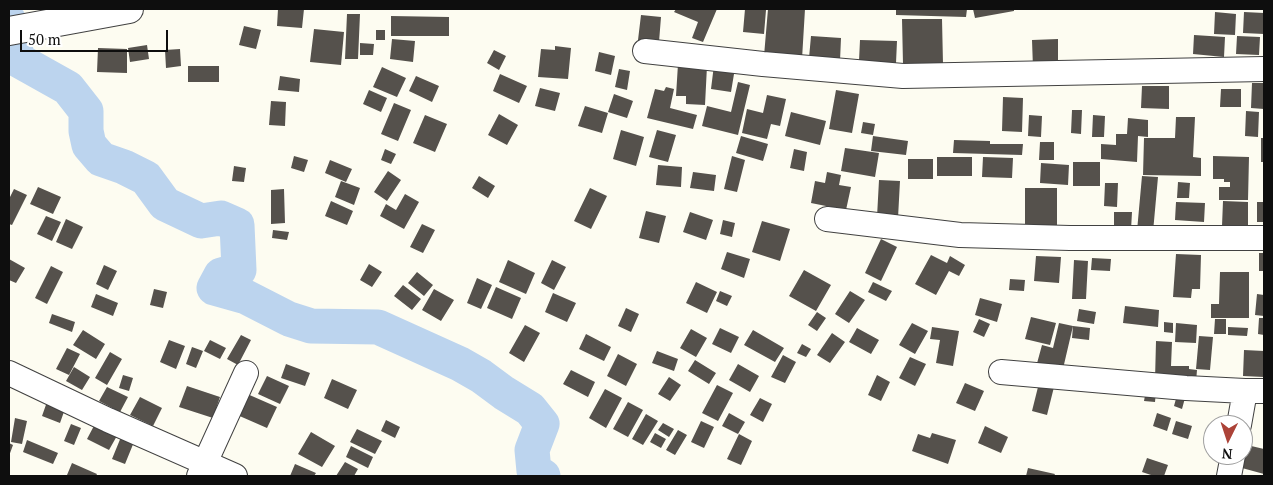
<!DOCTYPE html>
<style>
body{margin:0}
#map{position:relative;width:1273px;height:485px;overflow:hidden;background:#fdfcf1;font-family:"PT Serif",serif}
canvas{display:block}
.frame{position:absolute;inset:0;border:10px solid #0e0e0e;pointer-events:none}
.north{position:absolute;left:1203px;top:415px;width:50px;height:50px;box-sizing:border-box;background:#fff;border:1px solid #9f9f9f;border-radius:50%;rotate:184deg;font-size:14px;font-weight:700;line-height:20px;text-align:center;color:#0e0e0e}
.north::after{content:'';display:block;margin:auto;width:18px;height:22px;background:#ac4338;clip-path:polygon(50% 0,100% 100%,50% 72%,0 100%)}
.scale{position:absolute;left:20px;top:30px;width:148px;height:22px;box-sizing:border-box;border:2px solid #0e0e0e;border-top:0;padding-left:6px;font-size:15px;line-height:18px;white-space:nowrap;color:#0e0e0e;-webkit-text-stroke:4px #fff;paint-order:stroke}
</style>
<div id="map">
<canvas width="1273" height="485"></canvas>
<div class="frame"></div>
<div class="north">N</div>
<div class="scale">50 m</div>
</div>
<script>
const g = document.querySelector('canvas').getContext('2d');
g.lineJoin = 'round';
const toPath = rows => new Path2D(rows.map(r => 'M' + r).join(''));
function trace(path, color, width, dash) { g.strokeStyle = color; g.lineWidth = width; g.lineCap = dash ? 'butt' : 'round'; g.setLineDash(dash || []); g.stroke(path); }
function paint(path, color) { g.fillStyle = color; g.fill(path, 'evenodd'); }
const river = toPath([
 [9,21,18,60,68,88,86,111,86,131,89,145,101,159,124,167,146,178,165,204,201,221,221,218,237,225,239,270,221,275,214,288,246,297,289,319,311,326,378,327,460,364,481,376,504,393,530,409,542,424,532,450,534,471,543,476]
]);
const building = toPath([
 [278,9,304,9,302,28,277,26],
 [676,9,717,9,703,42,692,38,698,22,674,12],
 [745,9,766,10,764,34,743,32],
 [768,9,805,9,802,59,764,56],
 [896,9,967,9,966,17,896,15],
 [973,9,1014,9,1014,11,975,18],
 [1215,12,1236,14,1235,35,1214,34],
 [1244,12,1264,13,1264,34,1243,33],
 [347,14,360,14,358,59,345,59],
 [641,15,661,17,659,42,638,40],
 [391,16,449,17,449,36,391,36],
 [902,19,942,19,943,64,903,64],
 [244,26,261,30,256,49,239,45],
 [314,29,344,32,341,65,310,62],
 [376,30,385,30,385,40,376,40],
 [1194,35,1225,37,1224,57,1193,54],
 [811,36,841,38,840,61,809,58],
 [1237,36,1260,37,1259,55,1236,54],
 [392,39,415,41,413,62,390,59],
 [1058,39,1058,68,1033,68,1032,40],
 [860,40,897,41,896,63,859,61],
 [360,43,374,44,373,55,360,55],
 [147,45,149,59,130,62,128,48],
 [555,46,571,48,568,79,538,77,541,49,555,50],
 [98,48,127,49,127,73,97,72],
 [180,49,181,66,166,68,165,50],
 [494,50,506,56,499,70,487,63],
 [599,52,615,56,611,75,595,71],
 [678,64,707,66,705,105,686,104,686,96,676,96],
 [714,65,735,68,731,92,711,89],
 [188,66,219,66,219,82,188,82],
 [382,67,406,78,397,97,373,87],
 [619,69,630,71,627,90,615,87],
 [500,74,527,86,519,103,493,91],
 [280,76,300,79,299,92,278,90],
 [416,76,439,86,432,102,409,91],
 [738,82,750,85,738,135,702,126,707,106,731,112],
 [1252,83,1264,83,1264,109,1251,108],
 [1142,86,1169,86,1169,109,1141,108],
 [666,87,674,89,670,108,697,115,693,129,647,118,655,89,664,91],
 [540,88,560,93,555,111,535,106],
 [1221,89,1241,89,1241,107,1220,107],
 [369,90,387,98,381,112,363,104],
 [836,90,859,94,852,133,829,129],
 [614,94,633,101,627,118,608,112],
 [767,95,786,99,780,126,771,124,767,139,742,133,747,109,763,113],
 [1003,97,1023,98,1022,132,1002,131],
 [271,101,286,102,285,126,269,125],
 [394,103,411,110,398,141,381,134],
 [585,106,608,113,602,133,578,126],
 [1072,110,1082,110,1081,134,1071,133],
 [1246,111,1259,112,1258,137,1245,136],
 [791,112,826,121,820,145,785,136],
 [499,114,518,125,507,145,488,135],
 [425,115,447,124,435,152,413,143],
 [1029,115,1042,116,1041,137,1028,136],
 [1093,115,1105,116,1104,137,1092,137],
 [1176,117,1195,117,1193,157,1201,158,1201,176,1143,175,1144,138,1175,138],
 [1128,118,1148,120,1148,137,1138,136,1137,162,1101,159,1101,144,1116,145,1116,134,1127,134],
 [863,122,875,124,873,135,861,133],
 [621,130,644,137,636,166,613,159],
 [657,130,676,135,668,162,649,157],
 [741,136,768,144,763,161,736,153],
 [873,136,908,141,906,155,871,151],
 [1261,138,1264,138,1264,162,1261,162],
 [954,140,990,141,990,144,1023,144,1022,155,953,153],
 [1040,142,1054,142,1054,160,1039,160],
 [845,148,879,153,875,177,841,171],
 [385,149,396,154,391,164,381,160],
 [794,149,807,152,804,171,790,168],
 [294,156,308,160,304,172,291,168],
 [732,156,745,160,737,192,724,189],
 [1213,156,1249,157,1248,200,1219,200,1219,187,1230,187,1230,182,1224,182,1224,179,1213,179],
 [937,157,972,157,972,176,937,176],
 [983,157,1013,158,1012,178,982,177],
 [908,159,933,159,933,179,908,179],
 [330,160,352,169,346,182,325,173],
 [1073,162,1100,162,1100,186,1073,186],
 [1041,163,1069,165,1068,185,1040,183],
 [658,165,682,167,681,187,656,185],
 [234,166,246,168,244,182,232,181],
 [388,171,401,180,387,201,374,192],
 [693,172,716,175,714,191,690,188],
 [827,172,841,175,839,185,851,187,846,210,811,203,815,181,825,183],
 [479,176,495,186,488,198,472,188],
 [1142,176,1158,177,1153,232,1137,231],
 [879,180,900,181,898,218,877,217],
 [341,181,360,188,354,205,335,197],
 [1178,182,1190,183,1189,198,1177,198],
 [1105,183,1118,183,1117,207,1104,206],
 [38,187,61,197,53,214,30,204],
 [590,188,607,196,591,229,574,221],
 [1025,188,1057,188,1057,226,1025,226],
 [14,189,27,195,12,225,9,224,9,199],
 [284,189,285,223,271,224,271,190],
 [405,194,419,202,404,229,380,216,386,204,396,210],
 [331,201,353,211,347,225,325,216],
 [1223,201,1248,202,1248,227,1222,226],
 [1176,202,1205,203,1204,222,1175,220],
 [1257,202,1264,202,1264,222,1257,222],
 [646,211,666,216,659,243,639,238],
 [690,212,713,220,706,240,683,232],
 [1114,212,1132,212,1131,230,1114,229],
 [46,216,61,222,52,241,37,234],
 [66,219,83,227,72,249,56,242],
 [723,220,735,223,732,237,720,234],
 [762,221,790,229,780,261,752,252],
 [422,224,435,230,423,253,410,247],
 [273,230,289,232,287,240,272,238],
 [881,239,897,247,881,281,865,273],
 [727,252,750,259,744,278,721,269],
 [1259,253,1264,253,1264,271,1259,271],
 [1176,254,1201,255,1200,289,1192,289,1191,298,1173,297],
 [931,255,947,263,950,256,965,265,959,276,949,271,936,295,915,284],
 [1036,256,1061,257,1059,283,1034,281],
 [1092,258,1111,259,1110,271,1091,270],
 [9,259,25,268,16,283,9,280],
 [508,260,535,273,526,294,499,282],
 [552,260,566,267,554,290,541,283],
 [1074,260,1088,261,1086,299,1072,299],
 [369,264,382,272,372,287,360,280],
 [104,265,117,271,108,290,96,284],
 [51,266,63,272,47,304,35,298],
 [804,270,831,285,816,311,789,296],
 [417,272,433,285,424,296,408,283],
 [1220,272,1249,272,1249,318,1211,318,1211,304,1219,304],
 [477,278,492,285,481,309,467,303],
 [1010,279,1025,280,1024,291,1009,290],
 [696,282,717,292,707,313,686,303],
 [873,282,892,291,886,301,868,292],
 [403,285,421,299,412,310,394,296],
 [496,287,521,298,512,319,487,308],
 [154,289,167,292,163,308,150,305],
 [434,289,454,300,441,321,422,310],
 [720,291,732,296,727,306,716,301],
 [850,291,865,300,849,323,835,314],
 [553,293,576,303,567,322,545,312],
 [96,294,118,303,113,316,91,307],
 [1257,294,1264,295,1264,316,1255,315],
 [980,298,1002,304,997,322,975,315],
 [1125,306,1159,310,1158,327,1123,323],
 [626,308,639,314,631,332,618,326],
 [1079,309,1096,312,1094,324,1077,321],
 [817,312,826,318,817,331,808,325],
 [52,314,75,322,72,332,49,323],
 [1031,317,1056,323,1050,345,1025,339],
 [1259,318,1264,318,1264,335,1258,334],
 [979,319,990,324,984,337,973,332],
 [1215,319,1226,319,1226,334,1214,334],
 [1164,322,1173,323,1173,333,1164,332],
 [912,323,928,331,915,354,899,345],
 [1059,323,1073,326,1062,373,1036,367,1042,345,1053,348],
 [1176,323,1197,325,1196,343,1175,342],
 [525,325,540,333,524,362,509,353],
 [1073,326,1090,328,1089,340,1072,338],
 [932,327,959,331,953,366,936,363,940,340,930,339],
 [1228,327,1248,328,1247,336,1228,335],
 [720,328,739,337,731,353,712,344],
 [857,328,879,340,871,354,849,342],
 [691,329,707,338,696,357,680,348],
 [83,330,105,344,96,359,73,345],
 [753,330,784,348,775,362,744,345],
 [832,333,845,342,830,363,817,355],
 [586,334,611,347,604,361,579,349],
 [241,335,251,340,238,365,227,359],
 [1199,336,1213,337,1210,370,1196,369],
 [169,340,185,346,176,369,160,362],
 [210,340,226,348,220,359,204,351],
 [1156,341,1172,342,1171,366,1189,366,1189,369,1197,370,1196,382,1155,380],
 [802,344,811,349,806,357,797,353],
 [192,347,203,351,196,368,186,364],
 [67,348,80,354,69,375,56,369],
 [1244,350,1264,351,1264,377,1243,376],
 [657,351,678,359,674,371,652,363],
 [110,352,122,359,107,385,95,378],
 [618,354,637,364,626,386,607,376],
 [783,355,796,362,785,383,771,377],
 [910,357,926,364,915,386,899,378],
 [695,360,716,373,709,384,688,371],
 [286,364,310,373,305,386,281,378],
 [738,364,759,376,750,392,729,380],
 [74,367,90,377,82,390,66,381],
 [571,370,595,382,588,397,563,384],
 [123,375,133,378,129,391,119,388],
 [877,375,890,382,881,401,868,395],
 [267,376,289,386,280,404,258,394],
 [669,377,681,385,670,401,658,394],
 [332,379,357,390,348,409,324,398],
 [965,383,984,391,975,411,956,403],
 [1039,383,1054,387,1047,415,1032,411],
 [717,385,733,393,718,421,702,413],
 [187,386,220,397,213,418,179,407],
 [107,387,128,397,120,412,99,401],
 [605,389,622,398,606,428,589,418],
 [1146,390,1156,391,1155,402,1144,401],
 [245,393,277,407,267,428,235,414],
 [1177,395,1185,398,1182,409,1174,406],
 [140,397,162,408,153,426,130,415],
 [760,398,772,404,763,422,750,415],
 [48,399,66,406,60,423,42,416],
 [628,402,643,410,628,437,613,429],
 [729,413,745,422,738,434,722,426],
 [1157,413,1171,418,1167,431,1153,426],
 [646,414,658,421,643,445,632,439],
 [15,418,27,421,22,444,11,442],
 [386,420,400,427,395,438,381,431],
 [701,421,714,427,704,448,691,442],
 [1176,421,1192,426,1188,439,1172,434],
 [96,422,118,434,109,450,87,439],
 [663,423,674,429,669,437,658,430],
 [71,424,81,428,74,445,64,441],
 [985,426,1008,437,1001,453,978,443],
 [357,429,382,441,375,454,350,442],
 [678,430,687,435,675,455,666,450],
 [311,432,335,446,322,467,298,454],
 [655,433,666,439,661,448,650,442],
 [932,433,956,440,948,464,912,451,918,434,930,438],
 [739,434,752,441,741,465,727,459],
 [121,437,134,442,125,464,112,459],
 [27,440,58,453,53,464,23,452],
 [9,443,13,445,9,456],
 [1247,445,1264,449,1264,474,1242,468],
 [351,446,373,457,368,468,346,457],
 [1147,458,1168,465,1164,476,1154,476,1142,472],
 [345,462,358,469,354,476,336,476],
 [72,463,97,474,96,476,70,476,67,475],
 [295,464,316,473,314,476,290,476],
 [1028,468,1055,474,1054,476,1026,476]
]);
const minor = toPath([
 [645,51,763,64,903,76,1264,69],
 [827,219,960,235,1070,238,1264,238],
 [1001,372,1186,388,1245,391,1264,391],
 [9,373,108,420,235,476],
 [1239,425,1245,391],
 [199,476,246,373],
 [1229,476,1233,455]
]);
const tertiary = toPath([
 [9,31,129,9]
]);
trace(river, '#bcd4ee', 35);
paint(building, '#55514c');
trace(minor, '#414141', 26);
trace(tertiary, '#414141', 30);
trace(minor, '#fff', 24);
trace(tertiary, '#fff', 28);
</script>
